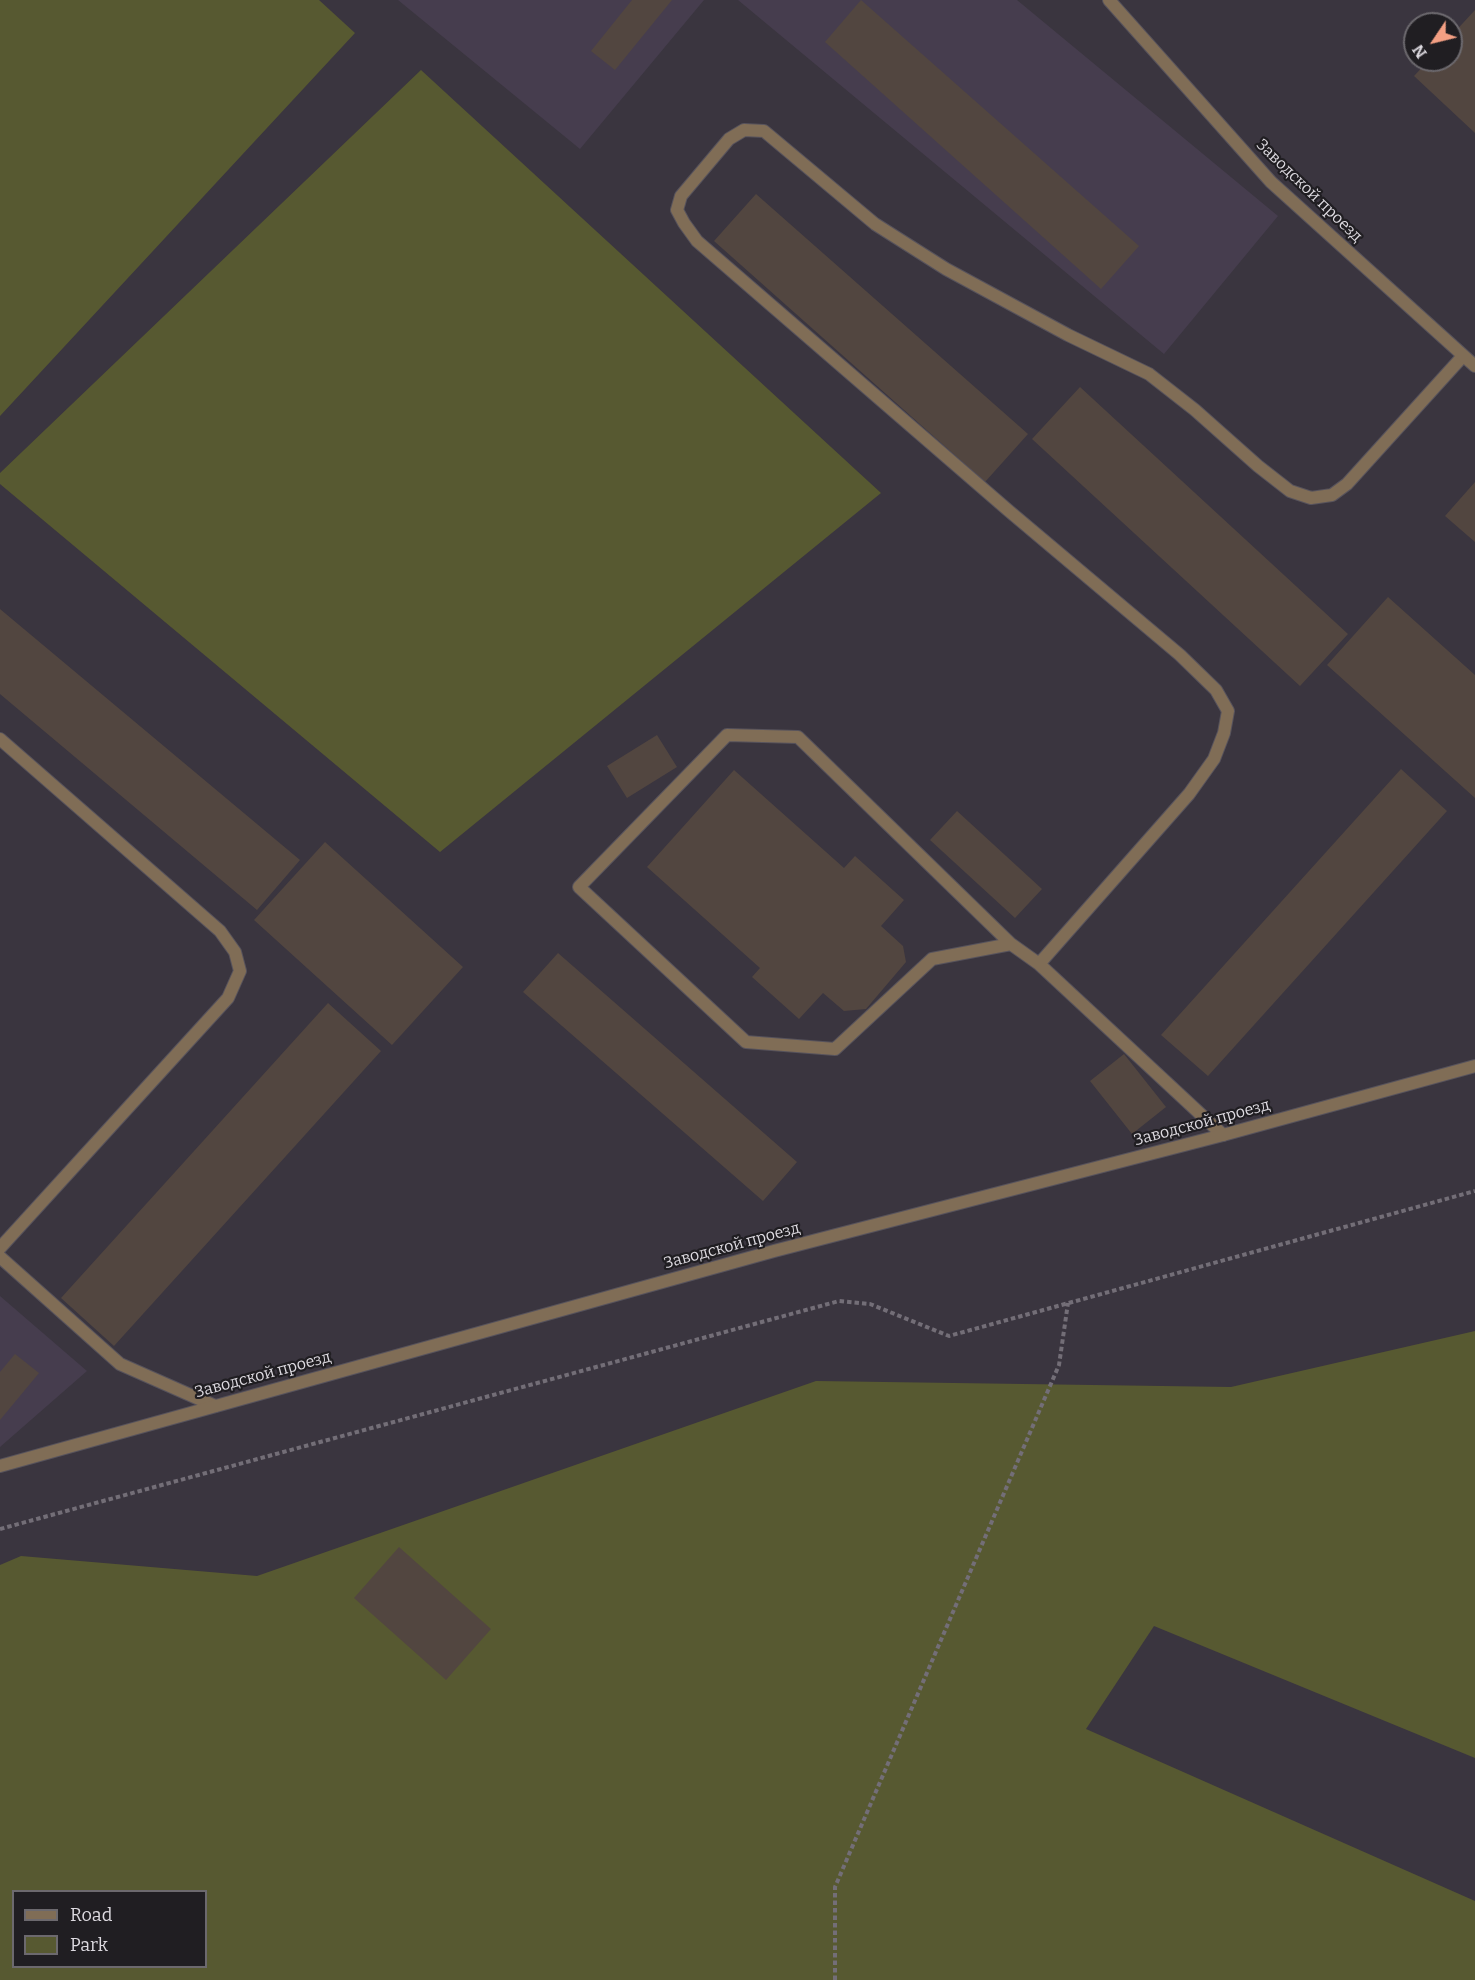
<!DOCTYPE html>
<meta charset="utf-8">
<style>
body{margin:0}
#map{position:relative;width:1475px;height:1980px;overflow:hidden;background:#3a353f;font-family:Bitter,serif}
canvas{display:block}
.legend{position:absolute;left:12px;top:1890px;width:195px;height:78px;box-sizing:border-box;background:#201e22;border:2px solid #6c696e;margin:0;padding:8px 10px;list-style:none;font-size:18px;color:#dddae0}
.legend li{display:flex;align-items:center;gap:12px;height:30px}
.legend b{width:30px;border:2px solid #6c696e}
.north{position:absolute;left:1403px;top:12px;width:60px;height:60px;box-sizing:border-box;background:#201e22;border:2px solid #6c696e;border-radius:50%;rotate:235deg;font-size:16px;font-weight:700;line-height:24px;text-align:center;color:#dddae0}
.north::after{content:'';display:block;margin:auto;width:21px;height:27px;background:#f39f83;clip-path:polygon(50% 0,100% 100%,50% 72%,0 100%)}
</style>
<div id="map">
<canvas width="1475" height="1980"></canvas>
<ul class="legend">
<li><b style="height:8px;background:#806d56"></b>Road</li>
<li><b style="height:16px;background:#575931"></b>Park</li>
</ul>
<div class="north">N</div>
</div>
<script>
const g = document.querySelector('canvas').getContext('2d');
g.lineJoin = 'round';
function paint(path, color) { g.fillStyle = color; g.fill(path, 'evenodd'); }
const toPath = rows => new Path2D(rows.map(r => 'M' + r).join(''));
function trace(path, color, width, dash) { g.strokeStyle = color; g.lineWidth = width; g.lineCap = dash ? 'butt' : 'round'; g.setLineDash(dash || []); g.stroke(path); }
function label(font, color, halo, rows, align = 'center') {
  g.font = font + ' Bitter,serif'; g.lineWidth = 4.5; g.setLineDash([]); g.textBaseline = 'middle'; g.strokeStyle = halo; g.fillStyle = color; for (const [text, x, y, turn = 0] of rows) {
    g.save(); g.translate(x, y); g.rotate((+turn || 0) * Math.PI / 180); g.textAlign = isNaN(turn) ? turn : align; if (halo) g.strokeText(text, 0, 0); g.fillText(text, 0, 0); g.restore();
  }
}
const built = toPath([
 [398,0,704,0,580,149],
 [738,0,1017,0,1278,216,1164,354],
 [0,1296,87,1371,0,1447]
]);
const green = toPath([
 [0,0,319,0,355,33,0,416],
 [421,70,881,493,440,852,0,484,0,473],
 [1475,1331,1475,1758,1154,1626,1086,1729,1475,1901,1475,1980,0,1980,0,1565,21,1556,257,1576,816,1381,1231,1387],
 [14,1892,206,1892,206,1966,14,1966]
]);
const building = toPath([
 [632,0,672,0,615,70,591,51],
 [861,0,1139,246,1101,289,825,42],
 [1475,10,1475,133,1414,76,1429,60,1451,60,1451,36],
 [756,194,1028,434,985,482,714,241],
 [1080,387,1348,634,1300,686,1032,439],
 [1475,482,1475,542,1445,516],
 [1388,597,1475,675,1475,798,1327,665],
 [0,609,300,860,257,910,0,694],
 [657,735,677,767,627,798,607,766],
 [1401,769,1447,811,1208,1076,1161,1035],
 [734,770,844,868,855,856,904,900,881,926,903,946,906,962,866,1009,844,1011,823,993,799,1019,752,977,760,968,647,867],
 [957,811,1042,889,1015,918,930,840],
 [325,842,463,967,392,1045,254,920],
 [558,953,797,1162,763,1201,523,992],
 [328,1003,381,1051,114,1346,61,1298],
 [1124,1054,1166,1107,1132,1134,1090,1081],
 [15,1354,39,1373,0,1420,0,1372],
 [399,1547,491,1629,446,1680,354,1598]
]);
const path = toPath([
 [0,1529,839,1301,870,1304,949,1336,1475,1191],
 [835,1980,835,1887,1059,1365,1068,1303]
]);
const lane = toPath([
 [0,739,220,931,235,952,240,971,228,998,0,1248],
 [1011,944,798,737,727,735,579,887,746,1042,835,1049,932,959,1011,944,1039,964,1223,1135],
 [1039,964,1189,794,1214,759,1224,733,1228,711,1216,690,1180,655,1009,511,697,241,684,223,677,210,681,196,729,139,744,130,764,131,875,224,946,269,1068,335,1149,374,1195,410,1258,466,1290,491,1311,498,1332,495,1347,484,1463,356],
 [0,1257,120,1364,215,1406]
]);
const street = toPath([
 [1109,0,1271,182,1475,366],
 [0,1466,774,1251,1223,1135,1475,1066]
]);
const streetNames = [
 ["Заводской проезд",1309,191,44],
 ["Заводской проезд",1202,1123,-15],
 ["Заводской проезд",732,1246,-15],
 ["Заводской проезд",263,1375,-15]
];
paint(built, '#463d4e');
paint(green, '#575931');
paint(building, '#524640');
trace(lane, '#57535c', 14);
trace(street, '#57535c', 14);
trace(path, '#736e77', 4, [4.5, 3]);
trace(lane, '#806d56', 12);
trace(street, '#806d56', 12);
label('16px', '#dddae0', '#201e22', streetNames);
</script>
